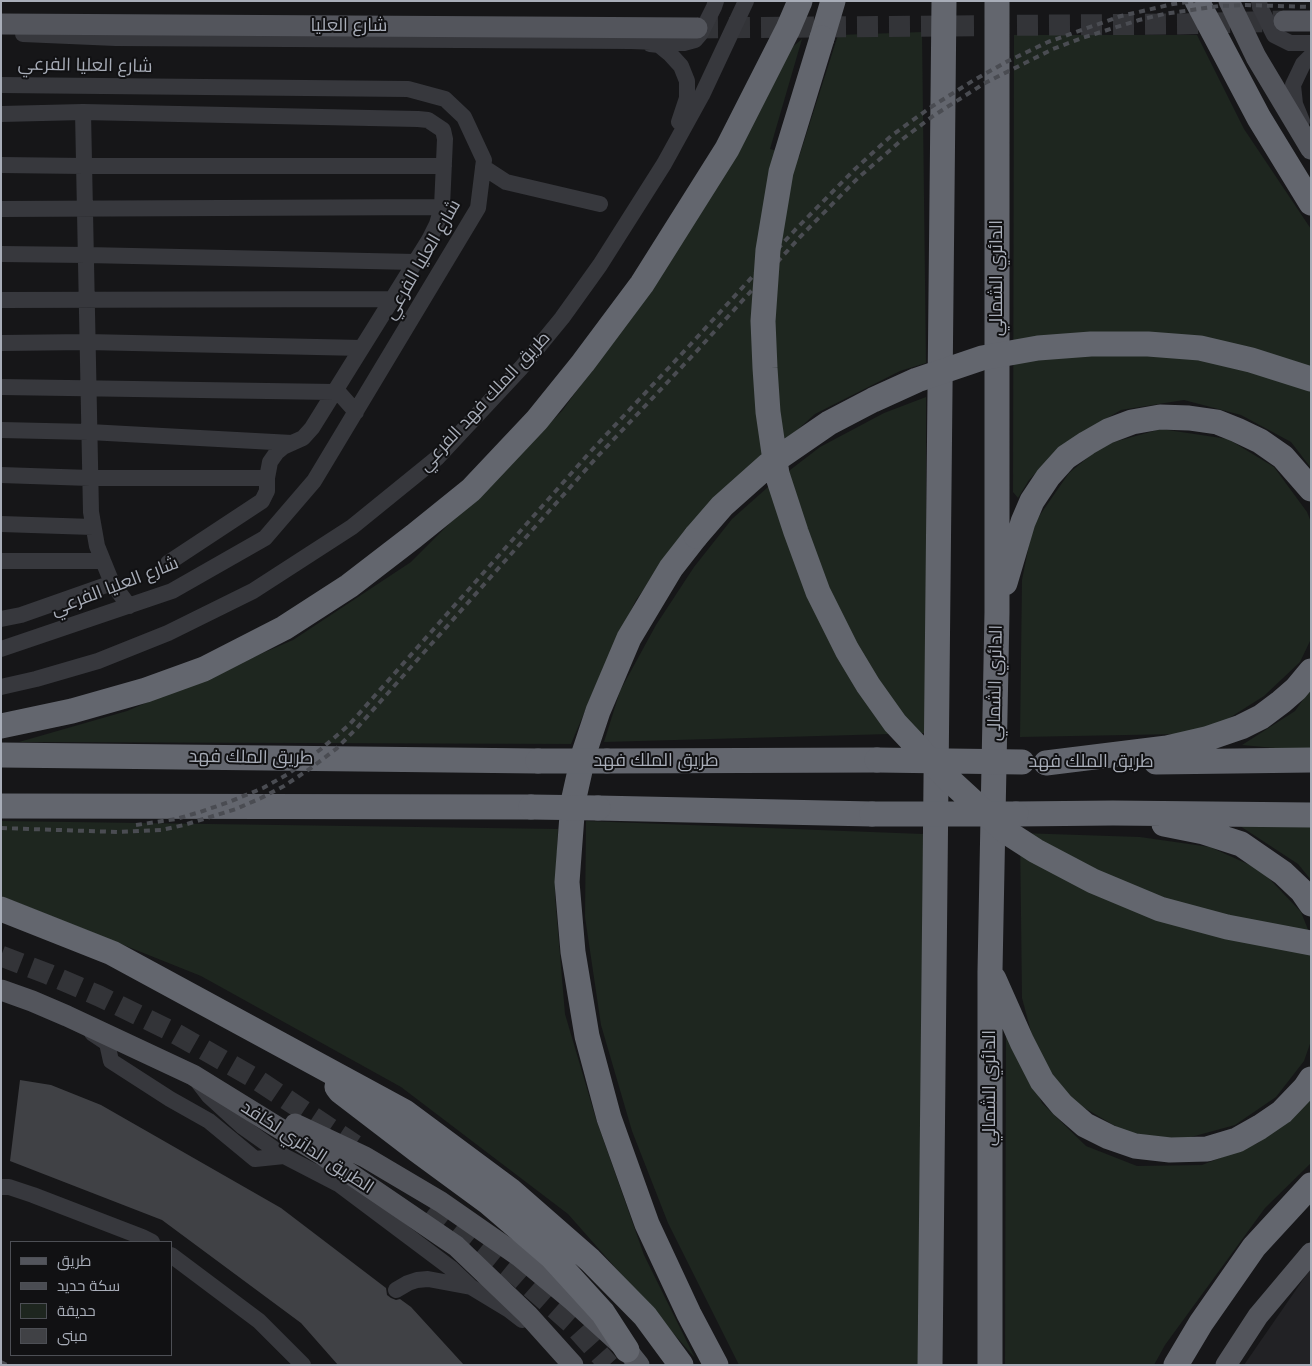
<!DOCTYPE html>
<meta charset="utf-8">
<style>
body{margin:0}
#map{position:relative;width:1312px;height:1366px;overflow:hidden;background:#161618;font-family:"Varela Round",Cairo,sans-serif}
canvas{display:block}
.frame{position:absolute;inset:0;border:2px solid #a8adb8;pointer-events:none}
.legend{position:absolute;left:10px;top:1241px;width:162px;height:115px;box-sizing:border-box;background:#111113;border:1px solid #4d4f55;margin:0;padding:6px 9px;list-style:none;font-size:15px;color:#a8adb8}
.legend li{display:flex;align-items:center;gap:10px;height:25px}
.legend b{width:25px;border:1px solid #4d4f55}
</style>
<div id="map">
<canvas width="1312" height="1366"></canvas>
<div class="frame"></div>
<ul class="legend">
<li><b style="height:6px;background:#53555c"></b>طريق</li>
<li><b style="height:6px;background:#4a4c52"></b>سكة حديد</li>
<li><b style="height:14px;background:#1e261f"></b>حديقة</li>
<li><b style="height:14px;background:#404145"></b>مبنى</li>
</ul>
</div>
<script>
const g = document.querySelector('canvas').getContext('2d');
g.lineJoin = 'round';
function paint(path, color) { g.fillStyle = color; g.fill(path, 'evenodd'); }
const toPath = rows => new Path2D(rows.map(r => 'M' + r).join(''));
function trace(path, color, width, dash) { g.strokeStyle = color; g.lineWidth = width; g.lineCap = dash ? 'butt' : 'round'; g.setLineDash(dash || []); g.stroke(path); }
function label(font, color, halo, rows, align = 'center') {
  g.font = font + ' "Varela Round",Cairo,sans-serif'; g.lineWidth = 4; g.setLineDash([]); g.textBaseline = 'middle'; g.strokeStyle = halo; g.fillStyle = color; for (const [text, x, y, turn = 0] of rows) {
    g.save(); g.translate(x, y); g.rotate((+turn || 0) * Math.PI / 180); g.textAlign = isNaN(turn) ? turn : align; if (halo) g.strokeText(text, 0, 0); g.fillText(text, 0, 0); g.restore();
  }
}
const built = toPath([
 [1311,1268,1310,1365,1244,1365]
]);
const green = toPath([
 [922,32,926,363,900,371,815,414,686,531,636,600,604,666,571,744,19,742,127,711,293,640,411,562,562,411,662,273,790,49,802,39,770,149,799,157,838,35],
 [1014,35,1197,35,1244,129,1311,229,1311,468,1291,442,1241,415,1184,400,1121,410,1065,443,1029,480,1018,498,1013,492],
 [926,397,926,733,604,742,620,691,656,625,694,567,732,519,768,487,820,447,884,413],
 [1161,429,1228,439,1274,467,1307,512,1311,522,1311,639,1300,662,1264,696,1223,722,1180,734,1020,737,1022,580,1033,525,1069,473,1103,445],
 [1311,688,1311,748,1286,749,1242,745,1295,711],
 [1,821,558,829,555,896,565,1014,596,1119,644,1255,695,1358,568,1214,401,1087,201,976,1,896],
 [586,821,923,834,921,1365,739,1365,668,1223,632,1131,601,1025,585,917],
 [1240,826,1311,826,1311,880,1298,864],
 [1020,833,1140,837,1210,847,1261,870,1301,912,1311,937,1311,1041,1304,1061,1276,1097,1235,1125,1180,1140,1132,1136,1071,1100,1038,1058,1022,998],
 [1006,1024,1042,1103,1086,1146,1137,1166,1202,1165,1258,1143,1311,1099,1311,1163,1265,1208,1165,1345,1154,1365,1005,1365]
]);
const building = toPath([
 [20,1080,51,1085,101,1105,281,1208,386,1288,387,1295,391,1298,396,1300,400,1299,411,1307,464,1365,338,1365,301,1323,162,1220,10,1161]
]);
const majorTunnel = toPath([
 [697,28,1180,24,1284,21],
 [1,956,48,974,99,996,171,1031,256,1079,355,1145],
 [432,1206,518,1276,572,1324,609,1365]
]);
const minor = toPath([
 [1259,1,1260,7,1274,35,1290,43,1311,43],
 [23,34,116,38,631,41,684,43,695,40,701,33,714,7,716,1],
 [650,44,659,45,670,54,681,66,687,81,687,98,679,122],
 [1,85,408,89,445,99,464,117,484,160,478,208,314,481,265,538,172,591,1,649],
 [83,112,91,512,97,546,112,583,129,606],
 [1,114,83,112,418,119,428,120,443,130,445,139,442,207,437,224,429,240,312,428,303,438,283,447,277,452,270,462,267,478,267,491,262,501,168,563],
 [1302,121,1295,104,1293,85,1303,64,1311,56],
 [1,165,84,166,444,166],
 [483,167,506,182,600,204],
 [1,209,442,207],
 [1,254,86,255,415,262],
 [1,300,392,299],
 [1,343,87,342,362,348],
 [1,387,334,392,340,394,356,412],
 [1,430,89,432,292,443],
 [1,475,90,478,267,478],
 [1,524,93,527],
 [1,561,103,561],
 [1,619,21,615,112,583],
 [1,687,36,679,98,661,168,633,253,591,352,527,437,458,521,368,562,318,600,265,664,164,702,95,746,1],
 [92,1033,107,1043,111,1061,170,1099,209,1121,255,1159,284,1156],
 [199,1083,209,1096,243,1127,284,1156,340,1185,452,1269,471,1287,509,1310,522,1320],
 [1,1187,9,1187,33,1195,142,1237,152,1242],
 [171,1255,259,1321,303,1365],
 [396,1290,408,1283,417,1280,428,1279,471,1287]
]);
const major = toPath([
 [1229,1,1256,57,1311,149],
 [1284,21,1311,21],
 [1,24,697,28],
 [1,990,32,1001,67,1016,193,1075,321,1154,456,1246,528,1315,573,1365],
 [295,1124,365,1157,441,1202,520,1257,573,1301,627,1350,639,1365],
 [1226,1365,1258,1316,1311,1253]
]);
const highway = toPath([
 [1197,1,1259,118,1311,203],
 [822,38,833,1],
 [696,536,671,568,629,638,598,711,584,753,573,802,567,882,573,952,587,1036,609,1118,647,1224,689,1314,716,1365],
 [1005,583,1023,522,1032,501,1048,477,1066,457,1087,443,1108,431,1132,422,1160,417,1189,418,1217,422,1237,430,1260,441,1283,457,1311,489],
 [1,726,72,711,146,690,204,669,284,628,349,586,414,536,471,490,537,420,583,363,642,284,727,149,788,29,800,1],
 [1,755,538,761],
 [607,761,877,760],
 [1156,762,1311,760],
 [1046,763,1167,748,1206,739,1241,727,1261,717,1281,702,1296,689,1311,671],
 [1,806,531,807],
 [598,808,872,814],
 [1016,814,1113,813,1311,815],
 [1164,824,1204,832,1241,844,1283,873,1302,891,1311,904],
 [1,909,112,953,405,1112,510,1190,590,1260,645,1316,681,1365],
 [994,979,1022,1042,1042,1081,1062,1105,1085,1125,1109,1137,1135,1146,1170,1150,1207,1149,1237,1140,1260,1127,1282,1112,1305,1088,1311,1079],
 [337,1087,340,1091,417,1150,489,1203,552,1257,603,1313,627,1350],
 [930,1365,944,1],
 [990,1365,990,971,997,612,997,1],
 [1176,1365,1201,1323,1254,1247,1311,1185]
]);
const rail = toPath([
 [136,825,176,819,200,812,229,802,263,788,288,774,321,749,349,725,591,451,690,345,795,230,854,170,891,136,931,107,974,80,1008,61,1048,42,1121,16,1173,4,1195,1],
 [1,828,118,832,161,830,184,825,236,809,261,798,284,786,311,768,336,749,357,728,597,457,695,353,800,237,858,178,904,138,933,116,985,83,1053,49,1082,38,1139,20,1164,14,1219,6,1246,5,1311,7],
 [1,1362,7,1365]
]);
const highwayBridge = toPath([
 [822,38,781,172,768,250,763,321,765,368,768,412,777,474,796,532,818,592,847,650,868,685,895,723,944,775,1005,831,1036,851,1093,881,1160,909,1227,927,1311,943],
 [696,536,722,506,768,465,829,423,873,400,917,380,982,358,1038,348,1091,344,1148,344,1200,348,1251,360,1311,379],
 [877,760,1022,762],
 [538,761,607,761],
 [531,807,598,808],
 [872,814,1016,814]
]);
const streetNames = [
 ["شارع العليا",349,26],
 ["شارع العليا الفرعي",85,66,1],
 ["شارع العليا الفرعي",423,260,-60],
 ["الدائري الشمالي",997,278,-90],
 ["طريق الملك فهد الفرعي",485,402,-47],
 ["شارع العليا الفرعي",115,587,-21],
 ["الدائري الشمالي",996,683,-89],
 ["طريق الملك فهد",251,758,1],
 ["طريق الملك فهد",656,761],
 ["طريق الملك فهد",1091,762],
 ["الدائري الشمالي",990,1088,-90],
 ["الطريق الدائري لكافد",307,1148,33]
];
paint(built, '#222225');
paint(green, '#1e261f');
paint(building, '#404145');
trace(majorTunnel, '#333438', 21, [21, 11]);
trace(minor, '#37383d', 16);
trace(major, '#53555c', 21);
trace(highway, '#63666e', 25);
trace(rail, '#4a4c52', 4, [6, 5]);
trace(highwayBridge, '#63666e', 25);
label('18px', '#a8adb8', '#111113', streetNames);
</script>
